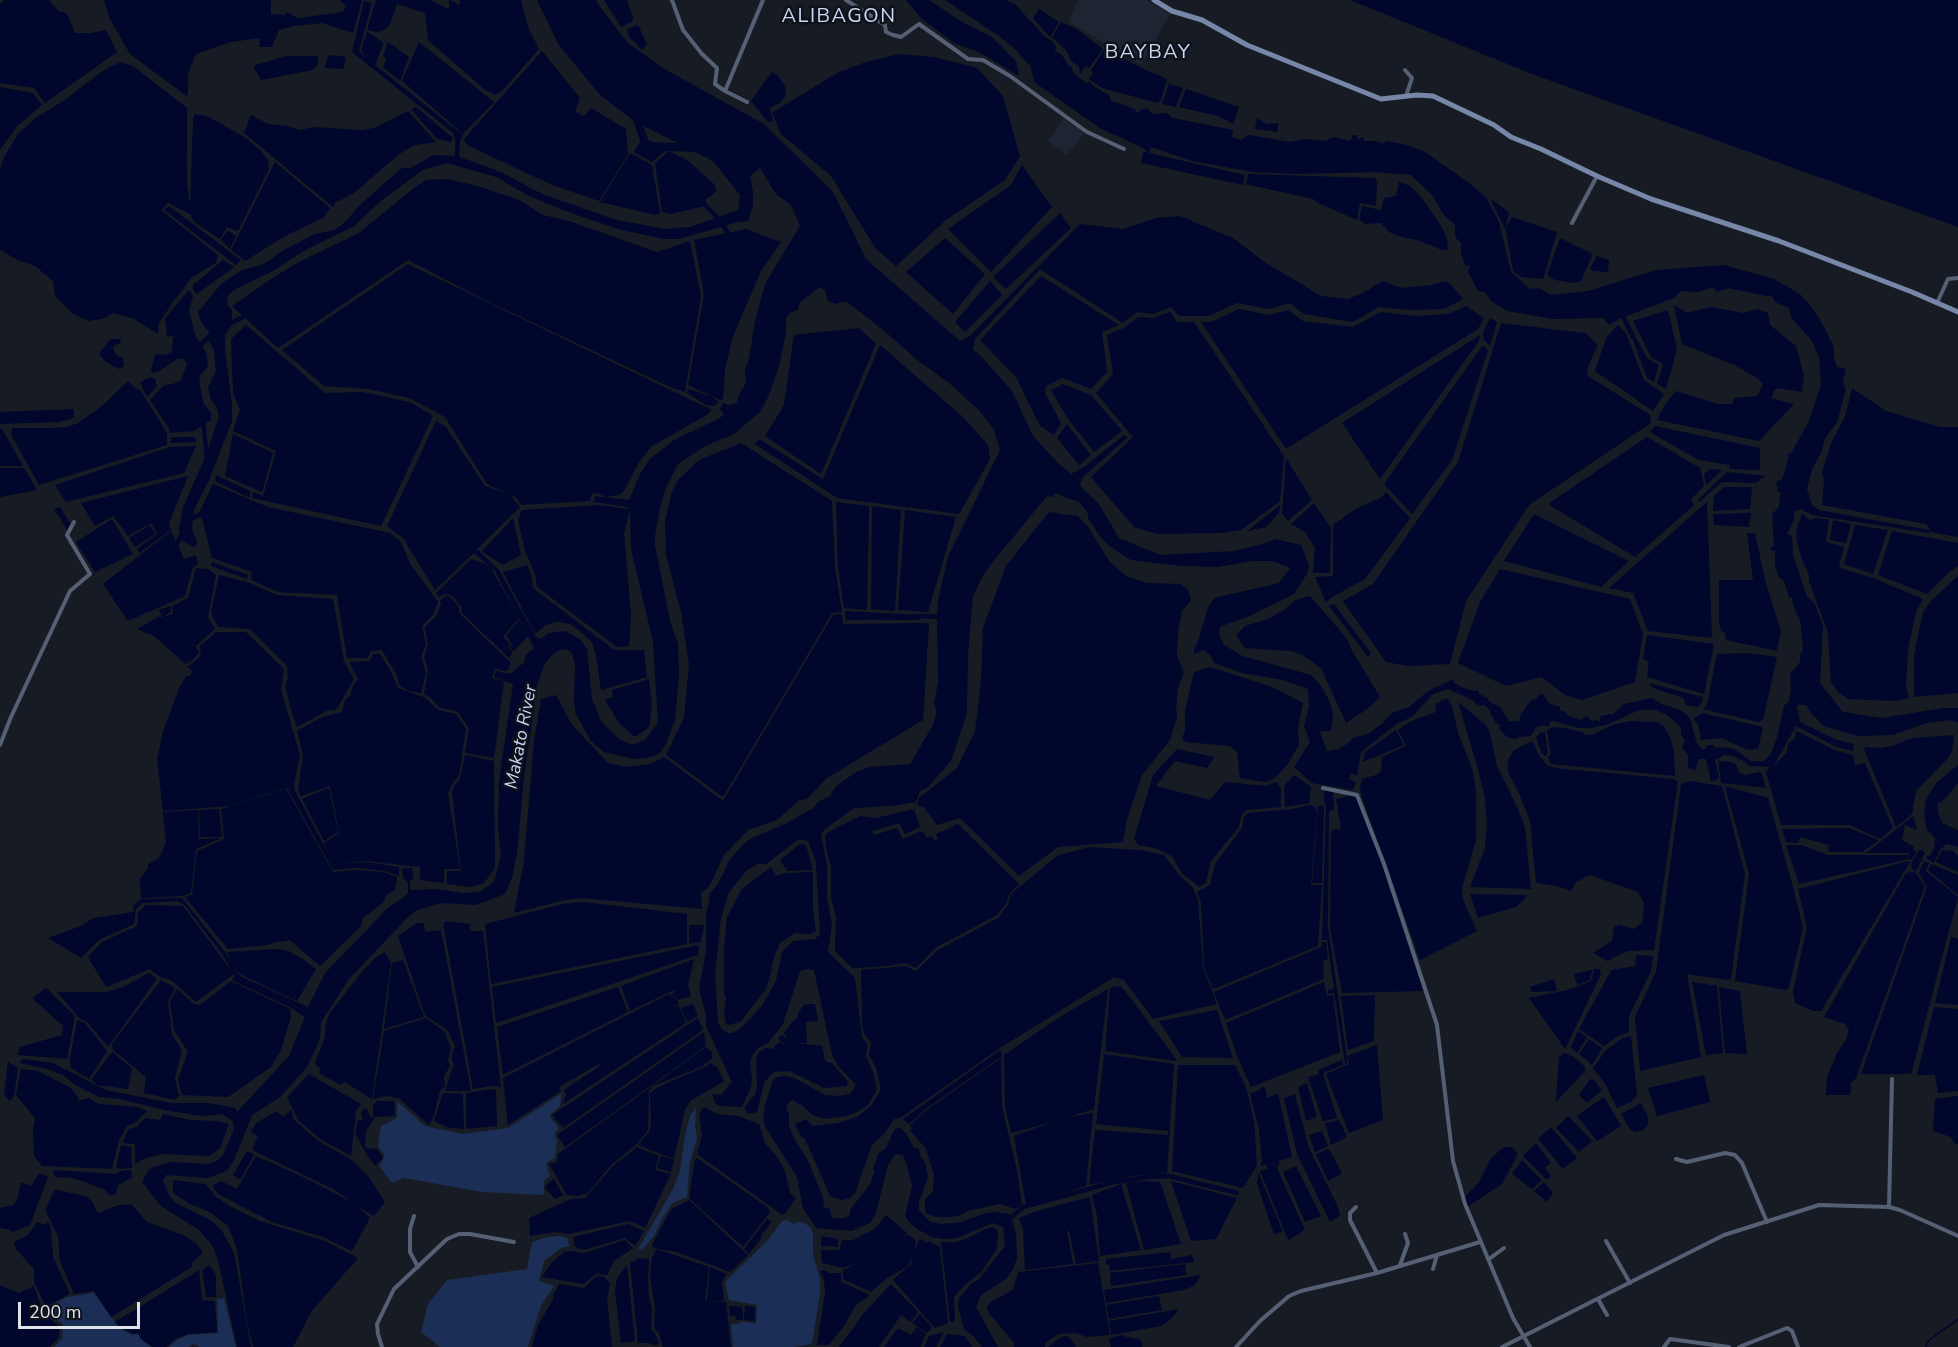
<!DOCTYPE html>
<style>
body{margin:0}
#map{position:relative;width:1958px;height:1347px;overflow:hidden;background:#171b24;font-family:"Nunito Sans",sans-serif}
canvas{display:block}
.scale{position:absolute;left:18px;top:1302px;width:122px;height:27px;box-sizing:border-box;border:3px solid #dfe2e8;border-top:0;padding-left:8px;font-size:18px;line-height:21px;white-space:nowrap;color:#dfe2e8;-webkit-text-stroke:4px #0e121a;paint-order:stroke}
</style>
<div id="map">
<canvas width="1958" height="1347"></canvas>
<div class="scale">200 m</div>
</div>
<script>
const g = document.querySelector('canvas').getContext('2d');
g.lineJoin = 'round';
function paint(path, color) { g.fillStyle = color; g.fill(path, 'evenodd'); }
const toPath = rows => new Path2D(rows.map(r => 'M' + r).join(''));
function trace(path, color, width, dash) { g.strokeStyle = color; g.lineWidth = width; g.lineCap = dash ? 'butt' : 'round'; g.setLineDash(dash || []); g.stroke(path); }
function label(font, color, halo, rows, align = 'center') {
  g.font = font + ' "Nunito Sans",sans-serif'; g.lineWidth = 5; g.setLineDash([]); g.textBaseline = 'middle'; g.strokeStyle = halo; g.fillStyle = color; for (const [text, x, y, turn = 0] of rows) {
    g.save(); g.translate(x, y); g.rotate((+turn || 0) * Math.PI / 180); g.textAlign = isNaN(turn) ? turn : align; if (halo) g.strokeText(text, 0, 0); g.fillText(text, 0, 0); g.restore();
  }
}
const built = toPath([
 [1078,0,1147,0,1170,14,1141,65,1069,22],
 [1064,118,1084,133,1067,155,1048,141]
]);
const green = toPath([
 [562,1093,560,1106,549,1116,559,1128,554,1134,557,1140,555,1157,546,1163,550,1176,544,1181,544,1195,482,1192,404,1178,392,1183,379,1166,385,1156,378,1146,381,1126,397,1118,397,1101,425,1126,463,1134,508,1128],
 [696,1107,695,1125,697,1138,690,1162,687,1197,673,1203,663,1217,654,1236,642,1250,638,1249,673,1189,680,1171,685,1135,690,1116],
 [787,1220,794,1224,799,1221,806,1224,812,1229,813,1236,813,1254,820,1279,820,1294,812,1344,794,1347,733,1347,731,1324,739,1324,740,1322,756,1323,757,1305,729,1300,725,1282,769,1239,782,1221],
 [559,1236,567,1238,570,1246,561,1248,544,1261,539,1281,554,1286,541,1306,528,1347,440,1347,421,1332,428,1304,447,1280,527,1269,532,1242,547,1237],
 [94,1293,120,1329,133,1335,138,1334,141,1339,151,1347,54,1347,62,1339,63,1324,46,1312,46,1308,67,1297],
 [224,1298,236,1347,200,1347,193,1344,189,1347,169,1347,177,1340,188,1335,218,1333,217,1299]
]);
const water = toPath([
 [4,0,49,0,59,12,64,12,68,16,75,33,91,33,106,30,117,52,45,103,34,88,0,83,0,4],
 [104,0,271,0,271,14,285,15,287,12,297,18,337,13,343,11,346,6,340,0,362,0,353,33,322,23,294,26,279,30,272,47,259,47,260,38,231,42,196,54,188,74,188,97,130,54,109,17],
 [376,0,430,0,449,9,449,0,460,5,460,0,521,0,528,27,539,49,502,91,495,95,485,90,428,40,425,13,397,4,390,25,384,30,377,32,367,30],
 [537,0,597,0,597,3,628,43,666,70,764,124,833,192,866,259,960,341,970,336,1080,224,1123,229,1156,218,1180,216,1233,238,1263,261,1321,296,1348,299,1365,292,1382,281,1401,288,1431,285,1446,281,1451,285,1463,299,1444,309,1410,310,1379,307,1353,322,1304,314,1290,303,1269,309,1237,303,1208,316,1179,316,1171,307,1154,314,1137,312,1123,323,1040,269,975,339,973,350,981,356,1012,391,1033,436,1057,462,1071,474,1084,467,1124,435,1128,437,1083,477,1080,483,1081,487,1099,504,1119,538,1160,555,1234,551,1266,543,1275,539,1301,545,1309,565,1308,572,1294,594,1247,617,1227,624,1220,627,1219,634,1224,645,1242,656,1311,675,1321,686,1329,700,1333,715,1331,730,1320,732,1327,751,1339,749,1350,742,1352,738,1368,734,1383,723,1392,713,1409,707,1428,691,1454,679,1453,682,1459,686,1469,690,1479,691,1479,694,1488,698,1489,702,1500,707,1509,721,1519,721,1521,714,1531,700,1535,699,1542,693,1549,703,1560,707,1560,711,1565,712,1568,716,1582,720,1584,717,1588,717,1593,722,1594,720,1600,721,1600,716,1613,714,1624,704,1652,698,1660,703,1682,711,1690,718,1697,744,1704,750,1708,745,1713,745,1715,748,1718,747,1728,748,1734,749,1751,761,1764,761,1771,754,1777,738,1784,706,1789,701,1791,690,1790,674,1800,662,1800,655,1803,649,1800,620,1793,605,1792,598,1789,597,1784,581,1779,577,1775,565,1775,551,1772,551,1770,549,1774,545,1772,514,1777,509,1780,503,1779,496,1782,494,1778,491,1776,482,1782,479,1784,474,1788,460,1788,454,1792,452,1809,421,1821,385,1819,358,1812,341,1791,317,1789,308,1775,302,1772,296,1766,296,1728,288,1717,292,1714,287,1697,292,1681,291,1674,298,1621,318,1609,325,1603,318,1553,319,1507,311,1491,301,1485,292,1478,291,1468,272,1470,266,1465,265,1461,253,1461,243,1455,237,1455,225,1444,215,1432,195,1411,175,1375,172,1296,174,1253,172,1192,161,1151,147,1149,153,1245,175,1243,185,1141,163,1143,152,1147,152,1143,148,1100,128,1034,82,1031,67,1014,48,999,36,945,0,1005,0,1015,4,1044,36,1052,41,1056,46,1055,51,1061,54,1069,66,1072,67,1073,73,1086,83,1091,82,1092,85,1110,96,1110,100,1134,109,1138,113,1142,109,1147,109,1153,114,1167,113,1173,118,1233,130,1232,137,1241,140,1243,138,1249,135,1289,142,1307,139,1325,141,1334,137,1350,141,1353,135,1357,135,1357,140,1363,137,1364,141,1377,141,1382,144,1387,141,1407,145,1425,152,1469,183,1486,197,1499,222,1511,272,1530,289,1539,288,1551,295,1588,291,1656,270,1724,265,1774,279,1800,294,1811,306,1822,323,1834,347,1834,358,1837,367,1846,369,1843,382,1846,389,1837,423,1825,438,1822,451,1812,469,1807,489,1812,505,1819,510,1929,530,1929,533,1812,515,1801,509,1794,511,1794,520,1787,534,1792,536,1793,555,1807,597,1814,602,1823,626,1820,683,1843,712,1882,718,1943,708,1958,708,1958,722,1951,720,1926,723,1893,735,1857,736,1824,726,1811,713,1806,705,1797,705,1800,722,1837,740,1854,744,1853,751,1836,747,1796,726,1773,767,1787,752,1788,744,1795,738,1796,731,1835,750,1853,755,1855,765,1865,763,1893,828,1880,839,1850,825,1781,825,1766,772,1770,767,1748,766,1746,762,1733,756,1724,755,1715,760,1719,777,1716,781,1711,781,1706,759,1699,759,1695,770,1688,768,1688,756,1682,747,1685,741,1681,735,1681,727,1667,715,1656,710,1639,710,1606,725,1591,728,1577,728,1554,721,1550,722,1548,727,1544,725,1536,727,1531,736,1519,737,1516,739,1508,738,1499,729,1500,724,1496,723,1488,708,1484,705,1478,706,1473,700,1448,689,1433,694,1412,717,1398,723,1361,752,1357,775,1351,774,1349,779,1356,782,1353,790,1312,783,1294,767,1310,742,1304,726,1309,706,1308,689,1283,680,1242,673,1214,663,1211,656,1203,650,1194,654,1194,649,1198,641,1208,608,1214,598,1279,583,1290,568,1273,561,1251,561,1218,567,1182,566,1131,560,1109,546,1099,535,1088,518,1088,513,1078,501,1069,499,1056,493,1052,497,1047,496,991,564,981,579,973,596,968,654,967,713,951,761,928,787,920,791,916,802,892,806,854,808,825,829,821,834,827,866,827,898,832,924,828,952,855,978,862,1037,868,1045,866,1056,874,1074,877,1089,868,1105,861,1110,847,1116,824,1119,811,1114,803,1106,792,1100,786,1106,789,1115,789,1126,794,1138,808,1161,823,1197,824,1207,830,1209,832,1218,844,1218,850,1215,850,1210,870,1184,875,1171,873,1169,878,1154,886,1148,894,1130,899,1127,906,1133,914,1148,919,1148,920,1155,926,1165,928,1177,919,1202,919,1210,930,1222,942,1224,962,1222,982,1214,995,1212,1010,1214,1016,1234,1017,1258,1013,1269,1006,1279,981,1295,976,1307,998,1347,982,1347,974,1337,964,1329,958,1307,959,1298,970,1285,979,1279,1005,1246,1003,1227,993,1223,957,1238,943,1239,931,1237,916,1228,908,1221,905,1216,912,1186,906,1163,903,1155,896,1154,888,1165,876,1213,870,1223,852,1231,816,1228,803,1208,797,1177,766,1128,763,1120,765,1105,773,1080,778,1077,786,1076,796,1079,825,1095,839,1096,850,1094,856,1085,839,1067,832,1055,814,970,807,969,800,971,783,1024,768,1043,759,1047,753,1055,750,1063,752,1079,751,1087,742,1107,720,1106,715,1103,712,1094,721,1095,732,1082,706,1026,706,1015,699,989,706,952,706,913,709,902,710,893,718,884,730,859,748,840,789,822,813,808,818,802,830,796,835,787,856,772,869,767,910,764,933,725,937,712,934,704,938,682,937,615,938,601,948,557,1000,450,994,430,979,410,949,383,916,359,888,334,846,301,836,304,828,301,825,290,820,287,799,303,798,310,790,313,786,318,786,332,780,363,769,395,761,411,734,434,705,446,678,464,666,488,660,508,655,536,655,545,670,621,678,644,679,675,675,720,666,744,660,753,648,758,634,759,604,752,591,741,576,714,574,700,575,665,572,653,567,649,560,650,552,655,545,663,537,686,524,776,517,853,512,878,505,894,476,905,442,903,417,910,406,919,349,979,321,1022,320,1039,307,1067,280,1097,252,1115,234,1160,227,1171,207,1178,166,1175,163,1181,170,1197,176,1203,212,1221,222,1231,234,1253,251,1347,237,1347,218,1260,212,1245,199,1230,161,1206,142,1182,149,1169,169,1162,208,1164,217,1161,223,1155,234,1129,233,1121,222,1114,203,1116,169,1111,119,1099,99,1097,77,1086,63,1075,47,1069,20,1063,23,1059,53,1063,106,1090,171,1103,209,1103,235,1108,237,1112,289,1056,305,1017,291,1008,232,980,235,976,234,974,196,1002,171,980,160,977,150,969,106,987,88,957,102,942,137,926,138,912,146,905,183,906,233,973,222,954,186,907,178,901,142,903,136,909,134,924,99,940,81,958,48,938,78,927,94,918,134,912,133,906,141,899,182,898,225,952,240,976,308,1007,325,973,388,908,408,894,408,882,403,878,402,869,412,868,414,879,410,881,410,890,436,889,463,893,479,892,494,882,501,855,498,829,499,781,513,684,494,677,496,671,510,674,514,672,515,669,524,663,526,655,534,648,495,571,474,553,435,590,403,538,387,526,436,421,446,427,485,486,508,494,487,484,445,417,409,398,369,389,324,386,282,350,408,264,712,410,705,416,652,446,639,462,624,491,619,495,606,497,598,493,592,494,590,501,521,505,517,498,510,495,520,507,477,549,499,570,536,637,541,639,548,633,565,631,581,640,587,649,592,699,601,721,619,739,632,745,645,740,658,722,653,641,631,549,630,510,624,533,631,615,629,646,617,647,537,587,535,574,525,551,518,520,522,510,599,505,629,509,628,507,594,502,595,496,629,500,640,474,649,460,674,440,720,418,724,414,720,409,723,403,731,405,737,403,739,394,746,383,745,370,749,359,755,321,765,284,800,226,791,205,776,194,760,168,750,176,753,192,753,205,748,221,738,222,679,239,663,239,618,229,571,213,529,196,496,177,447,163,423,170,382,200,354,226,307,249,271,272,234,290,228,296,227,305,232,310,232,325,225,335,225,351,232,404,232,421,209,480,194,510,192,530,198,544,193,547,183,541,179,529,183,507,204,460,219,417,217,408,211,400,208,388,216,371,214,350,209,341,209,332,201,322,198,312,221,284,242,270,264,264,282,251,315,234,334,230,343,224,361,204,402,168,411,168,433,155,457,156,501,172,542,194,617,220,666,229,690,227,738,210,740,195,713,161,634,121,600,95,558,44],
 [799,839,808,841,816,863,820,934,815,939,794,941,789,945,782,952,776,981,762,1006,740,1029,733,1033,727,1033,721,1028,718,1022,715,974,721,918,729,892,747,870,758,864,766,864],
 [604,0,627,0,633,17,632,22,621,27],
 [906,0,929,0,962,22,992,37,1016,61,1019,76,981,53,954,43,922,19],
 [1350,0,1958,0,1958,227,1532,74],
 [364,1,372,3,359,51,367,58,361,50,367,32,384,43,375,65,463,135,459,142,455,140,453,133,352,52],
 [1039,9,1059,22,1050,37,1033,18],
 [1061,22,1077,29,1103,49,1089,68,1085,66,1080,74,1079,66,1072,62,1066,50,1052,37],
 [638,25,647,44,642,50,630,38,627,29],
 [388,42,409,57,400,81,383,67,386,58,383,56],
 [419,42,494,102,463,134,402,81],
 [1104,50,1113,52,1137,66,1167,79,1161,100,1158,103,1102,88,1089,79,1093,73,1091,70],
 [542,51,580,98,575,112,584,116,591,108,626,129,628,154,599,201,558,187,537,178,467,145,464,139],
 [898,54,934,57,977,68,1003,96,1020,156,1005,180,946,220,896,266,876,249,831,176,781,134,772,113,837,73,866,62],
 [329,55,346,57,343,69,324,68],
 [286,56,318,56,318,64,313,70,261,80,253,66],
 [120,62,133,66,187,108,187,181,190,206,193,119,195,114,207,116,246,138,261,151,268,160,269,169,238,231,227,227,220,239,194,222,190,214,168,203,161,210,218,255,216,263,192,277,173,302,159,323,158,334,134,319,114,313,102,319,88,321,73,314,55,296,53,281,35,266,18,260,0,250,0,170,4,157,18,134,37,117,66,99,101,72],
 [772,72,779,77,785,86,786,95,780,103,770,108,773,122,767,121,751,101],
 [1169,84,1183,88,1176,107,1162,104],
 [0,87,33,93,42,105,17,126,0,150],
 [1186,89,1239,107,1233,124,1218,116,1179,107],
 [416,107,453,138,451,142,437,139,411,109],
 [408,111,436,142,415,145,399,154,354,193,335,203,333,207,244,133,251,115,268,124,288,126,300,130,314,127,362,130,374,128],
 [1257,118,1267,124,1278,123,1278,132,1255,129],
 [643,137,666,150,652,162,634,152],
 [669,151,687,160,715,185,716,192,706,199,705,206,671,214,662,212,655,163],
 [630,153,652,165,660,213,655,215,600,202],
 [275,162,330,208,324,217,285,236,245,261,231,250],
 [1022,165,1052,207,991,272,948,229,1011,185],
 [1248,174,1375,178,1377,183,1376,206,1360,203,1357,220,1318,203,1313,199,1246,184],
 [446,179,478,186,519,200,543,215,569,221,657,252,690,241,701,296,685,392,672,388,485,300,408,260,278,348,232,306,274,277,301,261,359,233,414,188,426,180],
 [1399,182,1410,186,1422,198,1440,224,1447,238,1448,250,1442,250,1417,240,1401,237,1389,232,1381,223,1365,224,1359,219,1362,206,1381,210,1384,198,1396,196],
 [1490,198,1509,212,1506,226,1512,217,1557,232,1543,279,1522,277,1513,271,1506,231],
 [169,206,241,260,236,265,164,210],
 [1060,213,1071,228,1006,289,993,277],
 [746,229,781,242,761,271,733,336,725,369,723,399,720,400,688,385,704,294,694,240],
 [229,231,236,236,230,249,221,240,226,232],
 [945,238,985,274,953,314,906,272],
 [1560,238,1593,254,1581,281,1575,283,1555,280,1547,275],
 [1597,256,1609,260,1608,272,1593,271,1590,268],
 [223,260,234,267,197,294,193,290,193,285],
 [1041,276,1119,325,1102,332,1107,372,1091,389,1062,378,1046,386,1045,393,1061,423,1054,435,1040,426,1016,377,980,340],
 [990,281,1002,295,965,332,955,322],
 [189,290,193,296,189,310,195,335,206,352,208,366,200,376,198,390,202,401,211,413,211,420,194,431,169,433,169,428,150,400,164,385,173,384,181,380,187,364,183,358,177,359,158,372,152,373,151,368,156,354,165,355,172,352,173,336,167,337,165,318],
 [1674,305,1687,313,1711,307,1743,313,1758,309,1768,313,1770,325,1796,346,1804,376,1802,392,1778,388,1774,391,1771,398,1794,404,1759,441,1657,420,1666,403,1676,391,1718,404,1732,404,1734,398,1757,396,1763,384,1759,379,1734,365,1682,344],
 [1466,306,1484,318,1478,329,1286,449,1201,322,1211,322,1239,309,1269,315,1288,310,1303,321,1353,327,1381,312,1416,316,1448,314],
 [1668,310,1677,349,1666,389,1657,384,1663,364,1651,357,1633,321],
 [1170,312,1177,322,1194,322,1284,456,1280,501,1241,530,1222,533,1157,534,1134,527,1091,477,1133,437,1096,393,1113,374,1107,335,1124,328,1138,317,1153,318],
 [1490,318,1497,322,1490,346,1484,340,1483,333],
 [1501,323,1585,333,1598,345,1587,369,1588,376,1650,415,1651,423,1529,505,1466,601,1450,664,1408,666,1386,662,1343,601,1373,584,1458,462],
 [246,325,325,393,362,392,378,395,412,403,433,416,381,526,252,498,253,492,263,496,276,451,233,431,240,410,233,393,231,339],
 [1618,325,1626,333,1644,380,1664,394,1653,411,1595,371,1606,338],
 [859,328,876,344,821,474,765,436,784,405,794,335],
 [1630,332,1634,334,1648,359,1659,365,1654,382,1647,378],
 [1480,335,1479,341,1380,479,1342,423],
 [113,339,120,339,121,343,115,345,113,348,116,355,123,358,124,366,119,369,106,362,100,355,100,352,110,340],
 [880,345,962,416,988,445,990,459,959,514,837,498,755,444,759,439,823,479],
 [1483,345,1488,350,1452,460,1412,514,1384,484],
 [0,363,0,412,74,409,74,418,59,422,0,424],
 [151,377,155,379,157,386,147,397,140,382],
 [128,381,135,388,141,391,167,433,167,445,39,485,11,434,12,428,52,428,67,427,78,423,102,406],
 [1063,384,1091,395,1122,431,1094,452,1068,419,1051,390],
 [1852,388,1886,411,1940,427,1958,427,1958,537,1931,532,1926,524,1822,505,1824,480,1822,472,1832,441,1845,417],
 [688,389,711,396,719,402,714,406,706,405,687,393],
 [1067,424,1091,455,1079,465,1057,438],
 [1655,426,1760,448,1760,470,1729,469,1730,465,1699,460,1650,432],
 [0,429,2,429,23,466,0,466],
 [233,434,273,453,262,492,225,476],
 [171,437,195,437,196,442,171,443],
 [1647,437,1700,468,1704,486,1691,499,1694,505,1635,557,1548,504],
 [741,443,832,501,835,567,842,612,832,613,723,797,666,755,684,718,689,664,681,612,666,555,665,522,672,492,678,480,699,460],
 [196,446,184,473,66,502,55,485,170,447],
 [1286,458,1312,500,1288,521,1282,514],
 [0,468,24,468,37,490,0,497],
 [1710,469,1722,470,1706,485,1704,474],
 [1727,472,1766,476,1755,483,1722,482,1699,502,1698,500],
 [216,475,250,491,250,498,215,481],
 [188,476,169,523,171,530,139,553,137,549,157,534,151,523,128,536,113,516,95,526,81,503],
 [213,484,268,507,390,533,401,542,410,564,438,602,433,615,422,626,426,645,421,656,426,673,421,693,409,691,400,686,396,674,382,650,371,651,367,658,347,658,337,595,278,592,251,580,252,572,212,558,200,511],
 [1724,487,1752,487,1750,509,1713,511,1714,496],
 [1386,492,1410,518,1365,579,1334,596,1326,602,1315,577,1333,576,1333,525,1357,508,1382,497],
 [836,502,869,506,867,610,844,608,838,567],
 [1707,502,1712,638,1648,631,1633,593,1609,588],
 [1314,503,1331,528,1330,573,1313,573,1315,548,1305,532,1291,524],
 [1280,505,1279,513,1266,527,1247,531],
 [872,506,901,510,895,611,871,609],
 [60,507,71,525,68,531,54,509],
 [905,510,956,517,928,612,898,610],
 [1049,512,1077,516,1087,525,1109,561,1126,576,1147,583,1180,584,1188,590,1191,600,1182,611,1178,631,1177,656,1184,672,1178,688,1176,707,1177,718,1170,740,1142,775,1127,819,1123,842,1058,847,1019,876,960,818,937,825,924,807,917,805,919,798,957,768,975,731,981,681,983,628,1006,566],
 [1751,513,1749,527,1714,525,1713,514],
 [1534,514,1629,561,1601,587,1504,561],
 [1802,514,1810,520,1817,518,1829,520,1826,542,1844,547,1839,565,1840,568,1873,578,1923,599,1916,612,1908,649,1906,685,1909,698,1894,701,1848,699,1837,691,1831,682,1828,633,1809,581,1809,575,1802,560,1797,541,1796,532],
 [513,518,521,555,502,565,482,551],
 [112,519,133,554,95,572,76,542],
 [1833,520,1851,524,1846,543,1830,540],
 [150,525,155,534,135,547,129,538],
 [1855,525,1888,530,1873,574,1844,564],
 [171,531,184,559,196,555,198,564,193,567,185,596,128,621,103,584],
 [1892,531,1958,543,1958,566,1948,573,1927,594,1878,575],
 [1747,533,1755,533,1766,584,1781,631,1777,651,1726,640,1725,633,1721,630,1719,622,1719,580,1753,580],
 [471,559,484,563,491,568,519,618,503,637,510,644,508,647,513,652,509,658,461,612,462,607,452,596,444,594,439,597,436,593],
 [212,562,248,575,247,579,211,566],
 [527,565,532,578,533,588,614,650,644,650,647,677,601,690,596,655,592,642,579,630,570,624,557,622,546,625,535,634,503,572],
 [196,568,208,569,216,575,208,617,215,629,196,646,199,652,193,660,185,664,154,636,137,629,158,617,162,617,159,610,170,606,171,612,162,617,173,614,172,606,188,598],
 [1500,569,1630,599,1643,634,1635,682,1582,700,1565,695,1542,677,1506,686,1458,663,1480,602],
 [219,575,250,583,277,595,333,599,344,661,354,679,336,710,326,711,297,727,292,714,285,685,288,679,287,666,250,629,218,627,211,613],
 [1958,576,1958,693,1914,697,1914,655,1923,612,1932,600],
 [446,596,450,597,458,606,460,614,511,663,507,671,495,669,492,678,504,681,494,758,465,753,469,729,458,712,439,707,430,697,424,694,428,670,424,657,428,645,425,627,436,616,441,604,440,600],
 [1310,596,1348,640,1351,649,1380,697,1367,709,1346,723,1321,668,1304,656,1292,651,1245,648,1236,635,1245,626,1268,619,1284,610,1296,600],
 [1334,604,1371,653,1368,657,1329,606],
 [845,611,918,615,919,620,847,620,845,618],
 [842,614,843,624,929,623,923,720,827,778,807,799,798,801,777,820,748,830,724,855,709,887,701,893,702,909,581,898,565,900,514,913,524,861,534,741,541,699,556,695,572,725,608,763,626,767,651,764,664,757,723,801,833,615],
 [519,620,528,636,514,651,510,647,512,644,506,636],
 [216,632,246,632,284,669,281,690,300,755,294,784,295,791,331,858,324,843,339,833,330,786,301,796,298,791,303,755,297,731,322,717,342,712,345,700,350,696,352,688,358,679,349,662,370,661,373,654,380,654,392,674,398,688,426,698,438,710,456,714,466,729,459,776,453,782,448,793,460,869,444,869,444,883,420,880,420,867,366,861,334,864,366,862,399,867,399,876,385,871,356,868,333,870,287,788,229,806,163,811,157,759,163,732,179,688,186,676,190,676,193,671,187,667,199,658,201,650,199,647],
 [1647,635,1714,644,1704,694,1647,677,1649,662,1643,659],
 [1747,653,1777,657,1763,720,1758,722,1703,709,1707,705,1717,654],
 [1210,667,1272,687,1303,703,1298,728,1299,745,1287,765,1275,778,1265,782,1240,778,1237,752,1230,746,1186,742,1182,739,1185,730,1185,711,1194,672],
 [649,679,652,705,649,727,637,736,633,736,619,723,605,700,613,697,612,690],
 [1649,683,1703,697,1702,702,1698,707,1686,705,1683,698,1653,688],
 [1447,698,1452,706,1458,733,1472,768,1476,790,1476,840,1462,888,1463,900,1477,931,1420,960,1362,797,1360,788,1362,779,1376,775,1381,771,1382,757,1406,746,1398,730,1411,721,1436,712,1435,704],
 [1458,702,1486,725,1490,733,1497,766,1518,809,1525,828,1531,889,1470,887,1485,848,1487,824,1485,799,1479,772],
 [1702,713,1763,727,1758,749,1748,750,1721,738,1701,740,1698,724,1693,719],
 [1630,721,1656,722,1664,726,1671,740,1674,753,1675,776,1551,764,1548,757,1551,755,1547,730,1554,727,1566,728,1582,732,1585,735,1592,735,1612,725],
 [1396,730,1404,745,1363,762,1365,752],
 [1545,732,1548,753,1545,756,1541,752,1536,737,1540,733],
 [1954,735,1952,751,1947,759,1916,791,1912,814,1896,827,1864,749,1865,747,1880,748,1892,746,1912,738],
 [1533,741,1538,754,1547,765,1555,768,1673,779,1678,782,1654,950,1627,951,1607,961,1593,953,1612,941,1614,927,1620,925,1634,929,1642,923,1644,903,1638,892,1590,875,1576,882,1571,891,1556,886,1536,883,1530,821,1519,793,1508,772,1508,760,1514,750],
 [1177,749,1214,757,1207,768,1175,761,1156,786,1210,800,1225,782,1266,786,1276,782,1281,788,1281,807,1246,810,1241,816,1239,827,1211,861,1206,883,1199,887,1182,873,1172,856,1155,848,1138,845,1134,839,1153,775],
 [465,755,494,761,495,868,484,883,471,887,447,884,447,871,461,871,452,793,454,786,460,779],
 [1718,761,1731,762,1736,764,1739,772,1744,775,1761,772,1766,788,1721,783],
 [1958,765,1958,783,1945,799,1937,804,1939,815,1942,823,1958,830,1958,847,1946,844,1940,850,1934,863,1926,858,1927,856,1931,855,1934,848,1935,838,1927,830,1924,814,1926,799,1937,782],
 [1294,775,1311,787,1309,803,1285,807,1284,786],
 [1689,781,1722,786,1745,874,1731,979,1728,980,1687,974,1701,1057,1640,1071,1635,1017,1656,972,1681,784],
 [1725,786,1768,798,1793,887,1803,928,1789,987,1786,990,1735,981,1749,874],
 [329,788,338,832,324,841,302,799],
 [286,789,333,872,356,870,383,872,397,877,395,890,385,896,385,901,363,918,361,926,320,966,290,940,273,943,268,945,228,949,185,897,192,895,197,851,224,839,221,809],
 [1324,790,1333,792,1334,810,1329,811,1328,927,1346,1051,1347,1063,1345,1064,1334,993,1328,994,1328,990,1334,989,1327,940,1322,940,1326,805,1324,804],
 [1348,796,1354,796,1357,799,1393,893,1423,991,1342,993,1330,927,1331,830,1341,829,1336,799],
 [1310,805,1315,807,1317,812,1311,885,1322,885,1318,946,1213,989,1204,967,1201,903,1197,892,1210,885,1215,864,1242,828,1244,817,1248,813,1292,809],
 [1321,805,1324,807,1322,883,1312,883,1318,806],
 [219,809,222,837,200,837,199,810],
 [914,809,920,827,905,834,899,823,873,831,874,835,897,828,903,839,922,831,927,838,931,836,935,841,938,839,936,834,958,824,1019,884,1010,893,1006,904,997,915,935,948,916,968,906,963,879,967,852,968,835,951,836,917,831,897,831,867,826,848,825,836,828,832,860,816,876,818],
 [198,810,199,839,221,838,196,849,191,893,183,896,141,898,140,879,148,868,148,864,159,858,166,842,163,812],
 [1913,816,1917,830,1905,825,1902,840,1914,847,1913,850,1916,852,1912,860,1909,859,1799,884,1786,845,1801,845,1828,855,1909,855,1910,850,1909,853,1866,853],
 [1849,828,1879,840,1862,852,1829,852,1828,845,1804,838,1800,838,1798,843,1786,842,1782,829],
 [800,844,806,845,813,870,787,871,780,860],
 [1089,847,1140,850,1164,855,1178,874,1193,888,1198,900,1203,967,1217,1004,1153,1019,1124,980,1114,977,1000,1048,900,1118,894,1119,885,1133,872,1145,855,1193,850,1198,841,1200,830,1196,805,1139,801,1136,795,1124,806,1119,813,1126,838,1123,857,1117,871,1106,881,1089,876,1068,869,1055,871,1042,865,1035,862,1027,861,970,906,966,916,971,938,950,998,918,1008,905,1011,894,1057,856],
 [1921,850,1925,853,1916,872,1912,869,1911,864,1918,851],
 [1942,850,1953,851,1958,856,1958,872,1936,862],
 [1909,861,1910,862,1821,1011,1814,1011,1795,1003,1793,991,1807,927,1798,889],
 [1924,861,1929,863,1926,871,1958,897,1911,1074,1861,1074,1927,887,1919,873],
 [1931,864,1958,875,1958,895,1928,870],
 [771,867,776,876,784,873,813,872,813,910,816,931,809,934,795,933,780,943,774,957,770,977,766,989,741,1021,730,1025,726,1024,724,1013,726,998,724,993,724,948,727,917,742,889],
 [1912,872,1916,873,1925,886,1856,1078,1851,1083,1850,1095,1826,1095,1827,1077,1837,1053,1846,1040,1849,1030,1845,1024,1824,1017,1906,873],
 [1470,894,1526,895,1526,898,1516,907,1478,918],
 [583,902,687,914,687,944,491,984,485,924,563,904],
 [447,921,470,924,470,931,483,931,501,1087,493,1086,473,1089,443,923],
 [417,923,424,923,425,932,441,930,471,1091,445,1091,454,1063,452,1062,452,1054,455,1046,448,1031,425,1015,398,936],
 [689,925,704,925,701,942,689,944],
 [1951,937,1958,939,1958,1005,1935,1003],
 [1321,942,1326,942,1328,959,1323,961,1324,979,1225,1020,1214,992,1319,948,1322,946],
 [699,945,698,955,496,1023,492,987],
 [278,949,288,951,301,958,316,969,297,1001,240,974,230,960,227,952],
 [385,952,391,963,372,1099,344,1082,341,1085,319,1073,320,1069,315,1063,325,1037,325,1026,329,1014,361,973,374,959],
 [1636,955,1653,956,1652,964,1651,971,1629,1016,1629,1032,1616,1037,1604,1046,1579,1029,1608,976,1612,970,1635,966],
 [694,959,688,985,691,996,678,1000,671,994,675,992,674,990,630,1011,621,986],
 [403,960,424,1017,384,1029,392,963],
 [1594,969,1599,969,1601,974,1565,1049,1529,998,1568,990,1591,981],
 [1592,970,1590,980,1577,985,1574,974],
 [149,973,157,979,108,1047,88,1023,79,1018,57,992,106,992,123,987],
 [1554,979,1557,991,1532,992,1530,987],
 [161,980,175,988,168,1002,172,1035,182,1050,175,1078,179,1096,175,1100,144,1093,146,1077,113,1050,112,1044],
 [231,981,290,1009,291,1017,281,1050,271,1067,228,1097,182,1095,178,1079,188,1052,174,1030,170,1001,177,989,194,1004,200,1005],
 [1324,982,1327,996,1333,995,1340,1052,1251,1087,1237,1056,1226,1023],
 [1692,982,1717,986,1723,1053,1706,1055],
 [1115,986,1121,987,1126,992,1176,1059,1176,1061,1105,1051,1110,988],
 [618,987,628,1012,503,1075,497,1027],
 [1719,987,1740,991,1747,1054,1725,1053],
 [46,988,75,1016,67,1059,18,1055,20,1047,62,1035,63,1026,32,998],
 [1108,989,1094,1109,1068,1117,1093,1113,1086,1186,1026,1205,1014,1136,1053,1122,1011,1133,1005,1107,1004,1055,1058,1018],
 [669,994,678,1001,679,1005,672,1007,679,1006,686,1023,563,1104,566,1095,564,1090,600,1066,599,1064,559,1087,561,1091,508,1125,503,1078],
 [1375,995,1374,1041,1348,1050,1341,996],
 [693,1004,698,1016,687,1022,681,1008],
 [805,1004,815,1004,818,1021,806,1022,807,1043,797,1043,822,1046,825,1061,832,1063,848,1082,847,1086,824,1088,789,1071,773,1072,764,1083,757,1112,753,1114,746,1113,745,1107,755,1094,757,1088,756,1059,758,1053,766,1048,772,1049,779,1042,784,1044,789,1040,784,1043,778,1039,782,1035,788,1039,784,1033,792,1022,798,1018,798,1013],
 [1934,1007,1958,1009,1958,1091,1938,1093,1935,1075,1917,1075],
 [1217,1010,1233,1058,1182,1057,1159,1021],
 [426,1018,445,1032,451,1049,448,1060,450,1066,444,1076,445,1086,440,1091,434,1115,429,1125,400,1099,387,1096,373,1099,384,1031],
 [698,1018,703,1030,563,1128,552,1115],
 [77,1020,85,1023,107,1051,89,1079,71,1068,70,1059],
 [1578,1031,1587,1037,1577,1053,1571,1047],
 [704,1032,706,1046,565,1147,557,1135],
 [1631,1036,1637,1095,1631,1102,1617,1108,1606,1085,1593,1068,1606,1050,1623,1038],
 [1589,1039,1602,1048,1592,1065,1579,1054],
 [1377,1045,1383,1120,1349,1133,1326,1074,1349,1064,1347,1056],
 [706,1047,712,1052,712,1059,701,1067,653,1086,649,1091,648,1130,637,1144,610,1166,588,1193,578,1196,567,1195,549,1164,557,1162,558,1154],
 [1000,1050,1002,1056,927,1108,909,1124,903,1119],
 [112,1052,132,1068,128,1089,97,1085,91,1080],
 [1565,1053,1574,1057,1584,1066,1586,1070,1556,1102,1559,1057],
 [1104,1054,1174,1064,1167,1173,1132,1176,1089,1185,1095,1130,1168,1135,1168,1131,1096,1124],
 [1001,1058,1002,1107,1017,1170,1022,1205,1015,1209,1000,1204,967,1211,961,1215,951,1217,936,1217,927,1214,925,1209,925,1200,933,1191,934,1175,926,1149,910,1130,912,1129,910,1125,928,1109],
 [1342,1060,1343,1065,1323,1073,1337,1118,1323,1121,1308,1077,1319,1074,1318,1070],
 [8,1062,18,1068,14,1096,10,1101,4,1095],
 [710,1063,717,1067,724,1081,690,1101,685,1110,674,1159,638,1145,649,1132,651,1124,650,1093,658,1087,705,1067],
 [1178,1065,1235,1065,1246,1087,1254,1121,1257,1165,1243,1188,1172,1171],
 [21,1069,38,1071,71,1088,79,1099,76,1109,80,1100,89,1098,98,1104,138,1107,147,1111,136,1122,127,1126,119,1140,112,1169,42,1166,34,1156,33,1130,35,1118,16,1095],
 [309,1074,361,1104,356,1112,351,1156,320,1139,298,1120,287,1097],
 [1704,1075,1710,1102,1657,1116,1648,1088],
 [1590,1079,1594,1080,1602,1090,1587,1103,1579,1095],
 [1307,1083,1317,1117,1306,1121,1298,1087],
 [493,1089,496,1090,497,1126,466,1129,466,1093],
 [1261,1089,1274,1162,1260,1166,1262,1161,1259,1130,1250,1094],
 [443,1093,463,1094,464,1129,449,1128,434,1121],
 [1278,1093,1292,1157,1279,1161,1267,1098],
 [1295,1094,1309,1148,1338,1207,1340,1216,1330,1222,1297,1154,1284,1098],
 [1958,1096,1958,1144,1954,1143,1951,1137,1933,1131,1935,1099],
 [1604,1097,1621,1126,1597,1141,1577,1116],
 [377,1101,394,1101,395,1116,375,1117,366,1131,365,1144,366,1148,377,1149,383,1158,375,1166,367,1155,355,1133,358,1120,363,1120,361,1113,364,1108,367,1109,371,1118,373,1118,373,1105],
 [1641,1103,1648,1117,1648,1124,1644,1130,1636,1132,1630,1129,1621,1114],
 [704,1107,717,1114,738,1116,759,1124,765,1143,778,1158,785,1171,790,1193,796,1198,785,1214,781,1214,697,1154,702,1135,699,1114],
 [291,1110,294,1120,320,1142,352,1160,368,1176,385,1202,374,1216,358,1207,370,1218,352,1251,323,1237,272,1222,218,1194,212,1186,221,1181,237,1189,256,1156,303,1177,352,1202,333,1189,252,1150,258,1136,251,1132,256,1123,277,1111,283,1117],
 [163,1114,190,1120,216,1121,229,1124,220,1148,209,1156,163,1154,146,1158,135,1164,135,1144,123,1143,126,1134,129,1129,137,1127,145,1118,160,1120],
 [1568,1116,1592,1141,1579,1152,1556,1128],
 [1339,1120,1347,1137,1331,1145,1325,1123],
 [1551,1127,1577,1158,1563,1169,1538,1139],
 [1322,1131,1328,1146,1315,1152,1309,1135],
 [1536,1143,1551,1163,1545,1167,1551,1176,1547,1180,1523,1156],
 [121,1145,131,1147,132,1168,120,1169,116,1167],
 [637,1147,659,1156,655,1170,671,1174,645,1228,630,1221,568,1234,555,1232,530,1236,529,1218,571,1199,585,1198,613,1166],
 [1504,1147,1512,1147,1518,1154,1502,1184,1467,1207,1465,1197,1479,1182,1491,1158],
 [1329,1149,1342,1173,1328,1181,1316,1154],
 [247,1151,254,1155,240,1180,233,1175],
 [661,1156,674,1160,671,1172,657,1168],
 [697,1158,767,1207,770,1212,743,1247,689,1198,695,1159],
 [1522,1160,1542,1180,1532,1189,1512,1174],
 [1276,1166,1305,1230,1288,1240,1260,1171],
 [1296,1166,1321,1216,1305,1222,1283,1172],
 [53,1170,117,1174,120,1171,131,1170,132,1178,118,1185,116,1194,110,1196,105,1190,85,1182,72,1178,55,1177],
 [1258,1172,1283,1232,1274,1234,1257,1184],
 [39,1173,48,1177,30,1225,13,1232,6,1229,0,1228,0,1208,14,1205,18,1197,21,1182,31,1186],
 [554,1179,563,1195,555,1199,545,1188,546,1185],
 [173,1180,206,1184,216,1197,231,1207,260,1221,325,1241,358,1258,311,1312,293,1347,253,1347,247,1322,237,1249,228,1226,210,1212,190,1204,173,1193],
 [1145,1181,1160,1182,1181,1244,1144,1250,1126,1183],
 [1171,1181,1237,1198,1216,1239,1191,1241],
 [1544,1182,1553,1193,1547,1202,1534,1191],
 [1121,1184,1141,1250,1100,1256,1097,1216,1092,1195],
 [57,1190,85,1196,92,1201,98,1213,119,1205,131,1204,147,1222,185,1236,196,1243,203,1252,192,1263,192,1267,111,1317,94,1291,74,1294,60,1261,58,1236,45,1210,54,1191],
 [1090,1197,1099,1261,1076,1264,1069,1231,1067,1231,1073,1264,1025,1270,1023,1229,1019,1218,1040,1210],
 [689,1200,748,1255,733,1270,730,1272,676,1252,654,1248,652,1245,669,1213,672,1209],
 [886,1215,907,1233,899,1240,908,1234,916,1241,914,1254,918,1241,923,1239,925,1243,929,1241,940,1247,948,1323,935,1328,893,1280,911,1264,913,1256,907,1267,887,1278,871,1292,843,1279,843,1270,861,1261,843,1268,822,1263,821,1250,839,1250,842,1240,853,1240,875,1229],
 [767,1219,772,1222,762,1234,762,1237,749,1254,744,1249],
 [37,1222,44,1225,48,1222,51,1227,53,1257,70,1294,46,1306,34,1282,34,1269,16,1249,14,1242,28,1235],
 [628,1224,644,1231,635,1246,625,1238,584,1250,575,1247,573,1237],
 [993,1227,998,1231,997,1249,981,1272,965,1285,954,1297,955,1322,950,1322,941,1242,955,1242,966,1239,985,1229],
 [821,1236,838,1239,838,1247,821,1246],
 [625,1240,633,1248,614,1261,607,1275,596,1274,583,1284,542,1277,552,1262,564,1252,571,1251,584,1253],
 [657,1249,709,1267,705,1301,726,1302,731,1347,663,1347,659,1334,654,1327,655,1308,650,1277,652,1258],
 [1170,1252,1171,1259,1192,1255,1194,1262,1110,1271,1109,1265,1106,1264,1106,1259],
 [639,1258,649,1259,648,1281,649,1297,652,1310,651,1329,655,1333,659,1344,655,1346,649,1343,638,1343,630,1263],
 [1098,1263,1110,1335,1087,1337,1076,1333,1059,1334,1046,1342,1045,1347,1014,1347,1014,1343,989,1313,987,1308,989,1303,1013,1290,1018,1272],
 [1185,1264,1186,1275,1111,1286,1110,1273],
 [210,1265,216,1275,216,1297,206,1297,202,1270],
 [627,1265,635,1341,621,1343,615,1292,617,1278],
 [710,1267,727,1274,722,1281,724,1301,707,1301],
 [199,1270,202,1300,215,1301,217,1332,188,1334,176,1339,166,1347,153,1347,141,1339,138,1333,133,1334,121,1328,115,1322],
 [824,1270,829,1273,841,1273,841,1282,870,1295,856,1305,844,1326,829,1345,817,1345,825,1293,824,1280,820,1271],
 [1201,1275,1195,1285,1184,1290,1106,1303,1104,1290],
 [599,1276,604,1277,610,1283,607,1300,612,1347,532,1347,538,1325,553,1300,553,1293,557,1290,558,1284,584,1288,594,1278],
 [891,1284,918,1312,911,1322,901,1315,879,1347,839,1347,855,1326,862,1315],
 [0,1285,19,1293,34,1286,43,1313,60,1327,58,1339,50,1347,0,1347],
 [1159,1296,1162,1310,1109,1319,1106,1305],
 [730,1304,749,1306,755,1308,755,1321,744,1320,745,1306],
 [729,1306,742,1307,743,1320,736,1320,735,1316,730,1316],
 [1179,1309,1171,1319,1161,1326,1111,1335,1109,1321],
 [920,1314,932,1327,927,1333,912,1323],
 [917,1327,926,1334,920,1347,884,1347,898,1328,911,1335],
 [944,1332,936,1347,924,1347,929,1336],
 [947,1334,965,1336,972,1347,940,1347],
 [1123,1335,1126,1337,1139,1339,1143,1344,1142,1347,1111,1347,1109,1338],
 [1065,1336,1069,1337,1076,1347,1048,1347,1058,1339]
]);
const stream = toPath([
 [1926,1347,1929,1340,1958,1319]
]);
const canal = toPath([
 [457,156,458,138],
 [701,201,717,217,728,233,728,237],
 [1621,312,1633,337],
 [228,325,247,315],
 [197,348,213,333],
 [197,381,201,402],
 [203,419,207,459],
 [189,520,205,512],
 [175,548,183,531],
 [914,616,942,617],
 [1263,1089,1277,1164,1269,1166,1271,1173],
 [1007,1221,1023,1207,1114,1182,1148,1177,1169,1176,1237,1193]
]);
const river = toPath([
 [635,114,646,146,696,148]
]);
const street = toPath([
 [672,0,683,30,702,54,717,68,715,84,725,91,747,102],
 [846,0,885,25,886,32,893,35,901,37,919,24,968,59,983,60,1010,76,1087,132,1124,149],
 [1405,70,1412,78,1406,96],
 [725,91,763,0],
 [1572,223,1597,176],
 [1937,303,1948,279,1958,278],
 [0,745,11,717,70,591,90,574,67,535,74,522],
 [1323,788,1357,795,1384,864,1437,1025,1453,1161,1465,1204,1513,1318,1530,1347],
 [1676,1159,1687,1162,1725,1153,1735,1155,1742,1163,1767,1222],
 [1356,1207,1350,1213,1350,1220,1377,1273],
 [1889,1207,1892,1079],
 [414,1216,410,1229,410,1252,418,1267],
 [1606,1241,1630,1283],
 [1489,1259,1504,1248],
 [1400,1265,1408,1243,1405,1234],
 [1433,1269,1437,1255],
 [1598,1299,1607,1315],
 [382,1347,378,1334,377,1324,394,1289,447,1239,459,1234,470,1234,514,1242],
 [1236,1347,1260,1321,1281,1303,1289,1296,1301,1291,1377,1273,1480,1242],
 [1502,1347,1724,1235,1819,1205,1889,1207,1900,1210,1958,1236],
 [1664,1347,1670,1339,1729,1347],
 [1739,1347,1787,1328,1792,1331,1798,1347]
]);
const secondary = toPath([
 [1154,0,1172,11,1202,20,1247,45,1381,99,1417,95,1433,96,1494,125,1511,137,1541,149,1597,176,1651,199,1779,241,1912,292,1958,312]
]);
const waterNames = [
 ["Makato River",522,737,-79]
];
const quarterNames = [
 ["ALIBAGON",839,17],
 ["BAYBAY",1148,53]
];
paint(built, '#1d2432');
paint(green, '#1b2e56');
paint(water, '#00062c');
trace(stream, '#00062c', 1.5);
trace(canal, '#00062c', 4.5);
trace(river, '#00062c', 8);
trace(street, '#556074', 4);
trace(secondary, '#7687a8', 5);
label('italic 18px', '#c7d6f4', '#0e121a', waterNames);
g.letterSpacing = '1.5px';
label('20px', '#cad9f3', '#0e121a', quarterNames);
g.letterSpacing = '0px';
</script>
